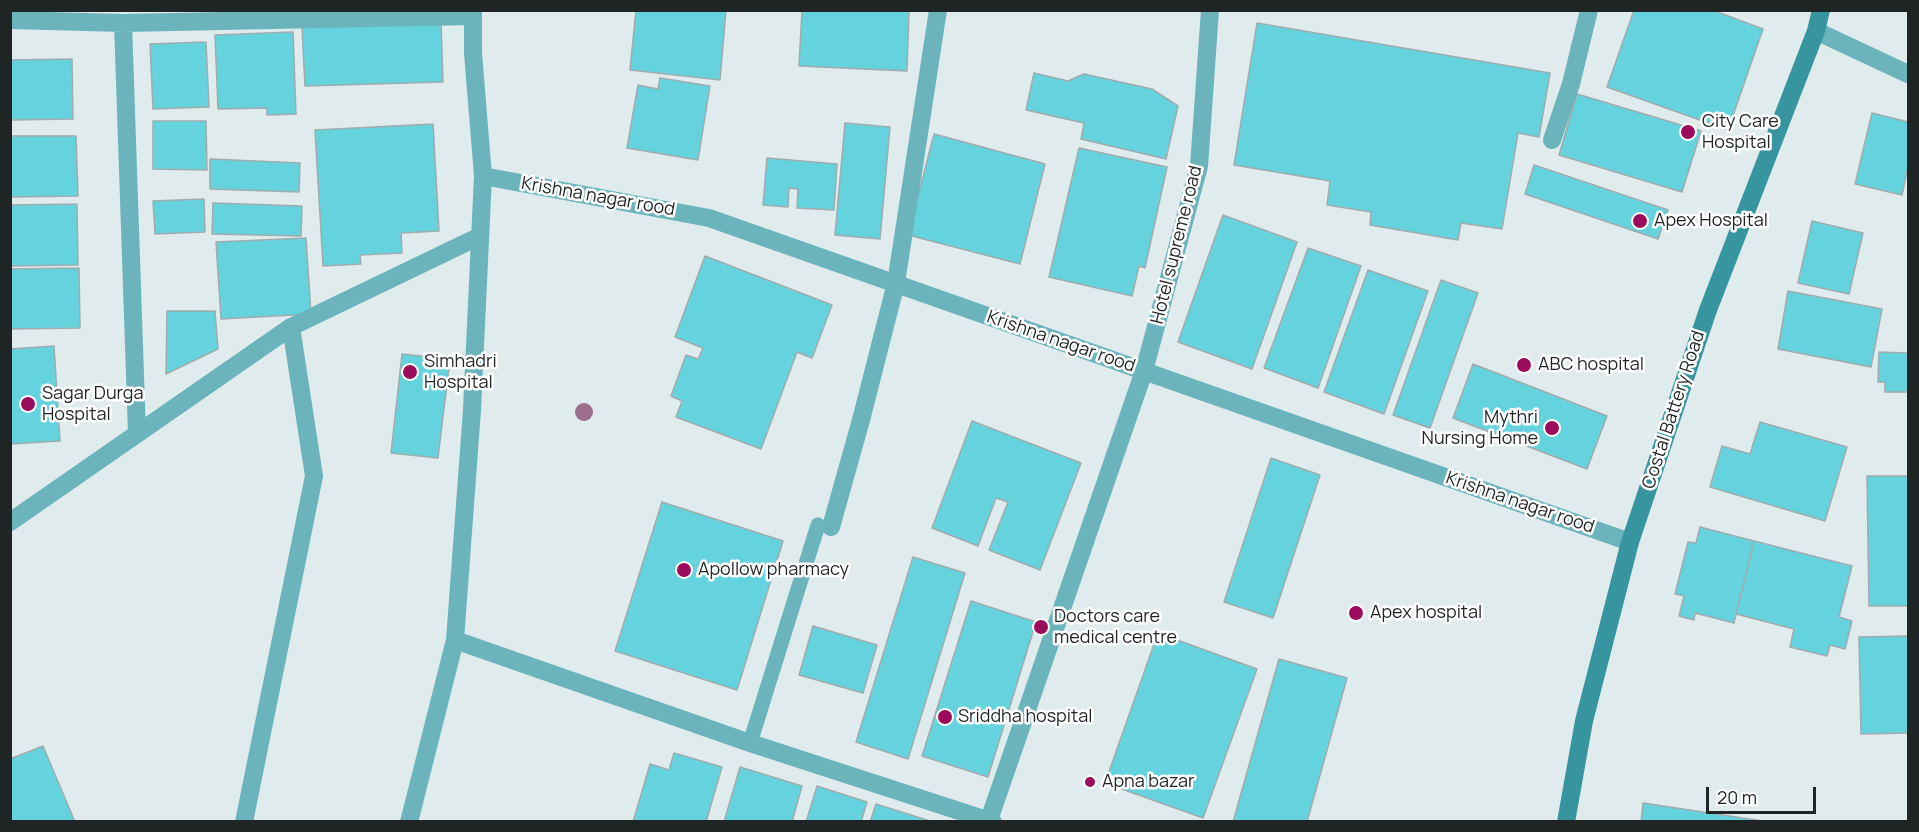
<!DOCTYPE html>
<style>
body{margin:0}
#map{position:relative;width:1919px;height:832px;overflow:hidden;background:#dfebed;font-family:Manrope,sans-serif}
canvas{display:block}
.frame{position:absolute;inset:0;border:12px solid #1f2424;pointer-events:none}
.scale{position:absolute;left:1706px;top:787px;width:110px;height:27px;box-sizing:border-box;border:3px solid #1f2424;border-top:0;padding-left:8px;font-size:18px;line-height:21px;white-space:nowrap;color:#1f2424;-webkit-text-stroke:4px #fff;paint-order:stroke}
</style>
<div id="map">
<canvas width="1919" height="832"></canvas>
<div class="frame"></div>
<div class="scale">20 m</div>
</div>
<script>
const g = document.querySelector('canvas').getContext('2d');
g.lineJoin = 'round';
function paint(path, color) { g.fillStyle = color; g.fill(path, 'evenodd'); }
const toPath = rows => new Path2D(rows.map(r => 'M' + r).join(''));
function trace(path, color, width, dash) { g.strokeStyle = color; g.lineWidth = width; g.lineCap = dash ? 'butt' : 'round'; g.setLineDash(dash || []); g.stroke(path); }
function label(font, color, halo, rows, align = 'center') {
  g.font = font + ' Manrope,sans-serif'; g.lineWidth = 5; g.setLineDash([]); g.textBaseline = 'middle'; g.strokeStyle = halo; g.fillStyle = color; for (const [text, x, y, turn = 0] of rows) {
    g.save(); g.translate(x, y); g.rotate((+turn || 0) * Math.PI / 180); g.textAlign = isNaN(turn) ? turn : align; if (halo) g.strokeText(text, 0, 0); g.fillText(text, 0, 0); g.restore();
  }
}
const building = toPath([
 [636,10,726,10,720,80,630,70,636,10],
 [802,10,909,10,907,71,799,66,802,10],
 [1634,10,1712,10,1763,29,1728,130,1607,87,1634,10],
 [441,22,443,82,305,86,302,26,441,22],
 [1257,23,1550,73,1539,137,1518,133,1502,229,1461,223,1458,240,1370,225,1371,212,1327,205,1330,181,1234,165,1257,23],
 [293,32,296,114,267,115,267,108,218,109,215,35,293,32],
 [206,42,209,107,153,109,150,44,206,42],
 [72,59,73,119,10,120,10,60,72,59],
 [1034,73,1068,81,1084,74,1152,89,1178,106,1166,159,1081,139,1084,123,1026,110,1034,73],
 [660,78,710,86,698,160,627,148,638,85,658,89,660,78],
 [1577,94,1701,131,1682,192,1559,155,1577,94],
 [1872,113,1908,122,1908,167,1902,195,1855,184,1872,113],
 [153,121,206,121,207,170,153,169,153,121],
 [845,123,890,127,880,239,835,235,845,123],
 [433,124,439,231,401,233,402,253,360,255,361,264,323,266,315,130,433,124],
 [934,134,1045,164,1020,264,908,235,934,134],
 [10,136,76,136,78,196,10,197,10,136],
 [1079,148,1167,167,1145,268,1139,266,1132,296,1049,277,1079,148],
 [767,158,837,164,834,210,797,208,798,189,789,188,788,207,763,205,767,158],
 [210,159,300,163,299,192,210,189,210,159],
 [1534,165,1668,210,1658,239,1525,194,1534,165],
 [204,199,205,232,155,234,153,201,204,199],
 [213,203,302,206,301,236,212,234,213,203],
 [77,204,78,265,10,266,10,205,77,204],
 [1223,215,1297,242,1252,369,1178,342,1223,215],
 [1812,221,1863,233,1849,294,1798,283,1812,221],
 [306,238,311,314,221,319,216,242,306,238],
 [1308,248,1361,266,1318,388,1264,368,1308,248],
 [705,256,832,305,812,358,797,352,761,449,676,417,682,401,671,396,686,355,698,359,703,348,675,337,705,256],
 [79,268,80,328,10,329,10,269,79,268],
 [1368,270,1428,291,1384,414,1324,392,1368,270],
 [1441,280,1478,293,1430,428,1393,415,1441,280],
 [1788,291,1882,309,1871,367,1778,349,1788,291],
 [167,311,215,311,218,349,166,374,167,311],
 [54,346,60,441,10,444,10,349,54,346],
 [1879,352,1908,353,1908,392,1885,392,1885,382,1878,382,1879,352],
 [402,354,450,359,438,458,391,453,402,354],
 [1473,364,1607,416,1587,469,1453,418,1473,364],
 [972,421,1081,463,1040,570,989,550,1008,502,996,498,978,546,932,528,972,421],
 [1760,422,1847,447,1825,521,1710,487,1722,446,1750,454,1760,422],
 [1271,458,1320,475,1273,618,1224,602,1271,458],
 [1867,476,1908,476,1908,606,1869,606,1867,476],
 [662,502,783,541,737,690,615,651,662,502],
 [1700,527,1754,541,1734,623,1695,613,1694,620,1679,616,1684,596,1675,594,1688,542,1696,543,1700,527],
 [1754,541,1852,566,1839,617,1852,621,1845,649,1830,645,1827,656,1790,647,1794,629,1736,614,1754,541],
 [913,557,965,573,908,759,856,742,913,557],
 [971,601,1036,622,988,777,922,756,971,601],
 [813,626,877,645,863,693,799,675,813,626],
 [1158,633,1257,669,1203,818,1105,783,1158,633],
 [1908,636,1908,733,1861,734,1859,637,1908,636],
 [1279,659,1347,678,1307,822,1233,822,1279,659],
 [43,746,75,822,12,822,10,818,10,759,43,746],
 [674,753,722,767,706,822,633,822,650,764,669,770,674,753],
 [740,767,802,786,792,822,724,822,740,767],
 [817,786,867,802,861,822,806,822,817,786],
 [1643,803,1769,822,1641,822,1643,803],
 [876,804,930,821,930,822,870,822,876,804]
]);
const lane = toPath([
 [750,743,818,525]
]);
const street = toPath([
 [10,20,123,23,137,434],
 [123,23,473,16],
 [1816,31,1908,74],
 [1552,140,1571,84,1589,10],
 [483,176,709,218,1630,542],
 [10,522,291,327,480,236],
 [831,527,861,420,896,283,938,10],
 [455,640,750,743,993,822],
 [989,820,1144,371,1199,166,1210,10],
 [244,822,314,476,291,327],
 [409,822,455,640,472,410,483,176,473,53,473,10]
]);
const secondary = toPath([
 [1566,822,1584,721,1630,542,1708,310,1816,31,1821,10]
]);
const trees = [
 [584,412]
];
const markers = [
 [1688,132,8,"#9b0c5c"],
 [1640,221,8,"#9b0c5c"],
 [1524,365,8,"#9b0c5c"],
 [410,372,8,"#9b0c5c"],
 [28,404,8,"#9b0c5c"],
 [1552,428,8,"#9b0c5c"],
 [684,570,8,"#9b0c5c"],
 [1356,613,8,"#9b0c5c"],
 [1041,627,8,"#9b0c5c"],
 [945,717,8,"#9b0c5c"],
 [1090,782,6,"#9b0c5c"]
];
const poiNames = [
 ["City Care",1702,122],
 ["Hospital",1702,143],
 ["Apex Hospital",1654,221],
 ["Simhadri",424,362],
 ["Hospital",424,383],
 ["ABC hospital",1538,365],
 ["Sagar Durga",42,394],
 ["Hospital",42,415],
 ["Mythri",1538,418,"right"],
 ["Nursing Home",1538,439,"right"],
 ["Apollow pharmacy",698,570],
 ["Apex hospital",1370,613],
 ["Doctors care",1054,617],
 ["medical centre",1054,638],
 ["Sriddha hospital",958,717],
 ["Apna bazar",1102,782]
];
const streetNames = [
 ["Krishna nagar rood",598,197,10],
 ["Hotel supreme road",1177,245,-76],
 ["Krishna nagar rood",1061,342,19],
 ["Costal Battery Road",1674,410,-72],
 ["Krishna nagar rood",1520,503,19]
];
paint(building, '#65d3de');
trace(building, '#9facad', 1.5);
trace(lane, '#6cb4bc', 15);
trace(street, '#6cb4bc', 18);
trace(secondary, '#37959f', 18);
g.fillStyle = '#9c6e8b';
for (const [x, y] of trees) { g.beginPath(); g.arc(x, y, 9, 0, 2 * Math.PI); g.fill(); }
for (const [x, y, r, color] of markers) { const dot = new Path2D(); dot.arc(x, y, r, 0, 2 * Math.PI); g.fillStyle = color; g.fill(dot); trace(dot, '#fff', 2); }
label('18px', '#1f2424', '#fff', poiNames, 'left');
label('18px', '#1f2424', '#fff', streetNames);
</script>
